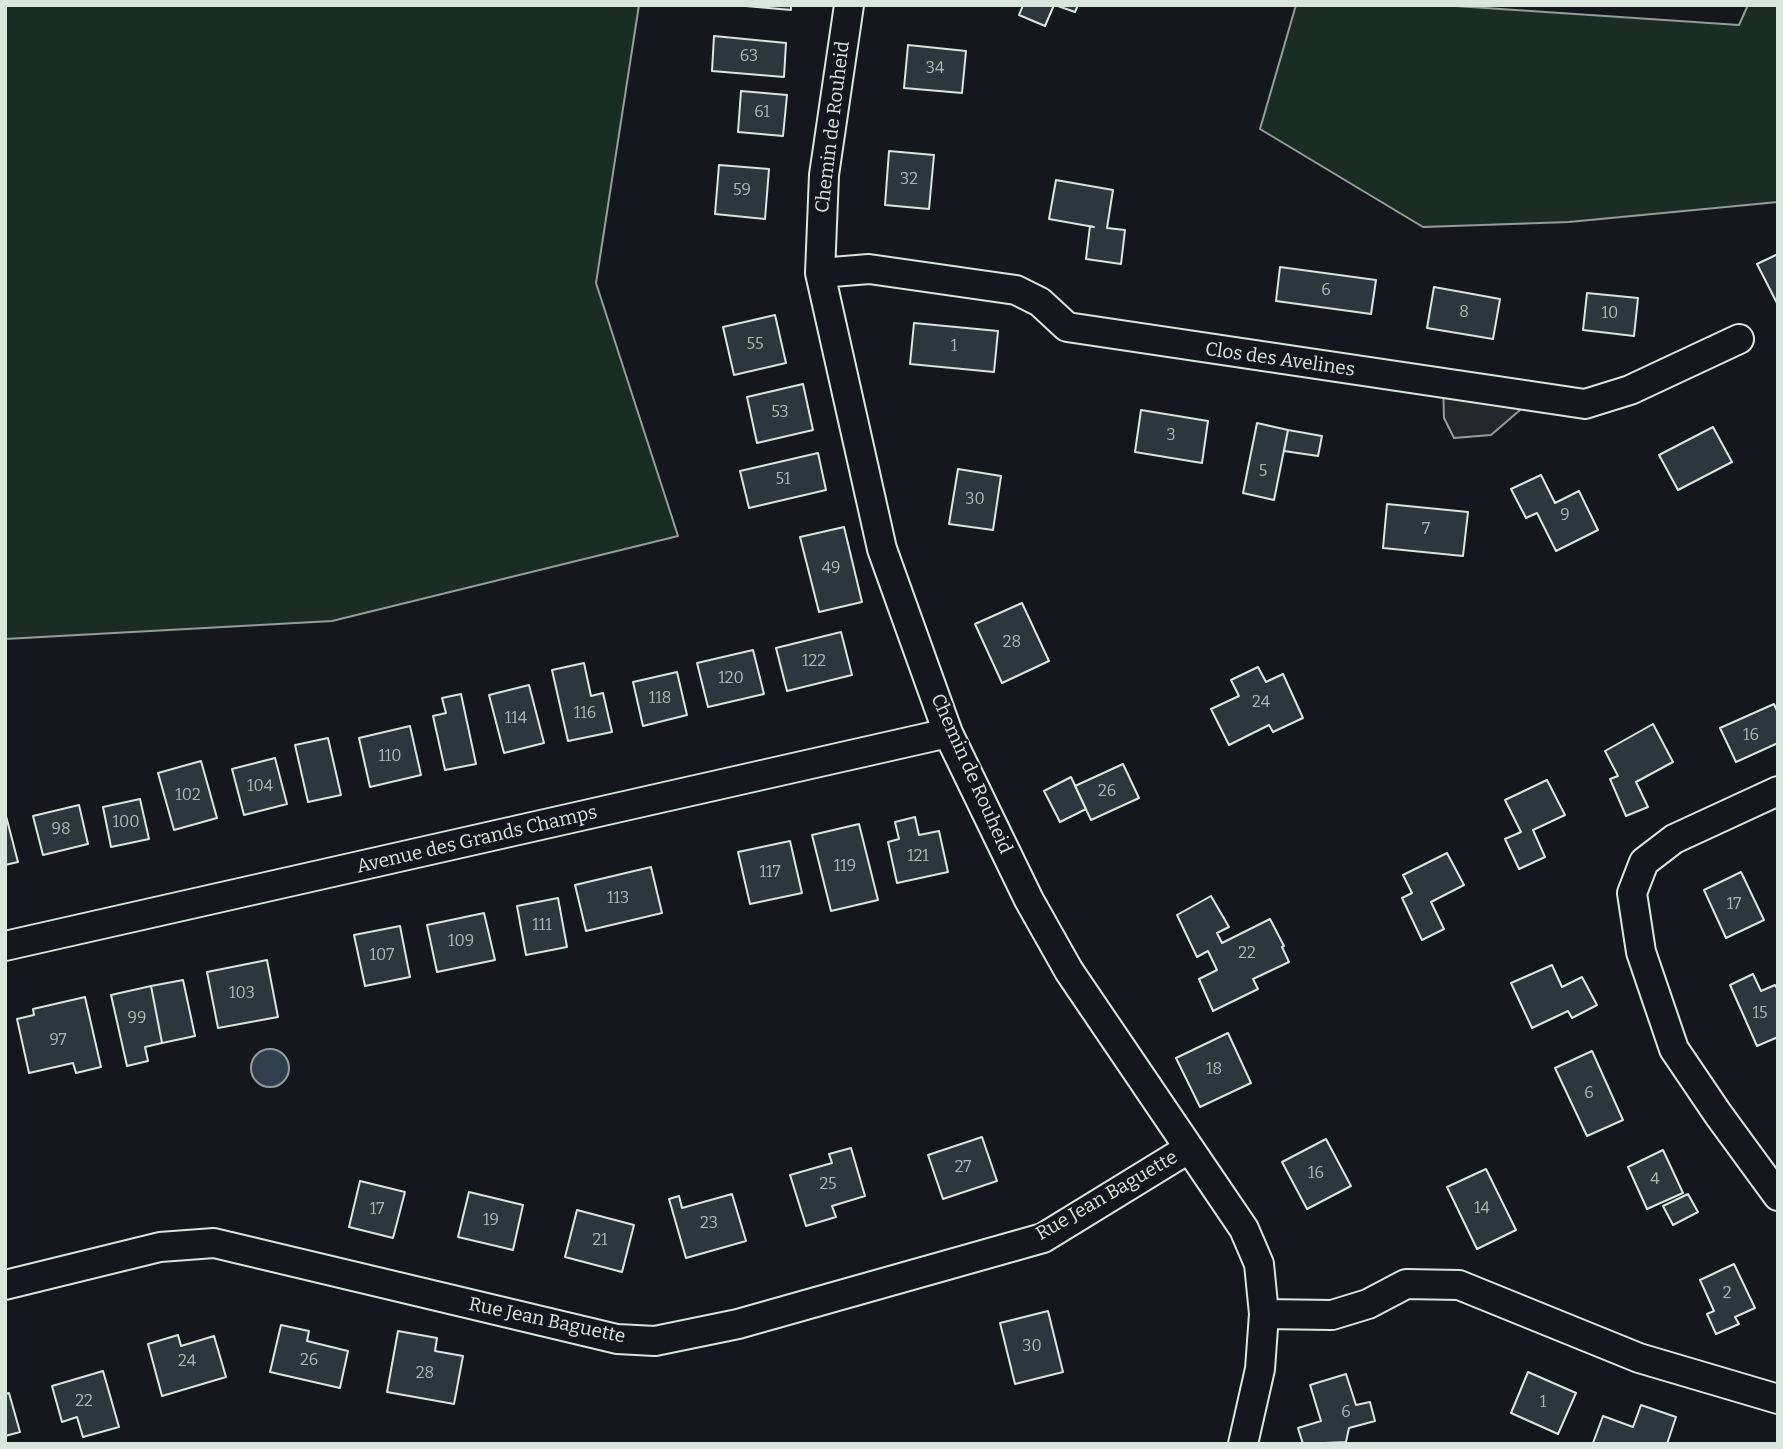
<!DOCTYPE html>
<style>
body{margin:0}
#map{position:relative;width:1783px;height:1449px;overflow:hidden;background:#14181c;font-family:Bitter,serif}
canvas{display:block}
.frame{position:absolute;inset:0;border:7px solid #d8e6dc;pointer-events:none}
</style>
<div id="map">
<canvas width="1783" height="1449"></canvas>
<div class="frame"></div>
</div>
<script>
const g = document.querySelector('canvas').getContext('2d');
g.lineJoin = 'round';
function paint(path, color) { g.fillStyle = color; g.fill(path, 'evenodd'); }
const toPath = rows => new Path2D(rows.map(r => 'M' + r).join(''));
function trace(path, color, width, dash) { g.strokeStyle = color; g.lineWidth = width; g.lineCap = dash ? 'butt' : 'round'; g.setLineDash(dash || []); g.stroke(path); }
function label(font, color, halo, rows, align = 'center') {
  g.font = font + ' Bitter,serif'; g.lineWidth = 5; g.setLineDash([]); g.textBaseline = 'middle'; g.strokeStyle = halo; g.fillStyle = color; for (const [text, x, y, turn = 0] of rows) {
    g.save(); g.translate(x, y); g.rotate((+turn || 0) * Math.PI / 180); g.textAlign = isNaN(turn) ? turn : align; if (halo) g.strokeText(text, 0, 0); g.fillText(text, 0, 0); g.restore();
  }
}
const green = toPath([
 [5,5,639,5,596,283,678,536,332,621,5,639,5,5],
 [1296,5,1441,5,1739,25,1748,5,1778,5,1778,202,1569,222,1423,227,1260,129,1296,5]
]);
const parking = toPath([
 [1443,385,1534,398,1491,435,1454,438,1444,418,1443,385]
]);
const water = toPath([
 '251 1068a19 19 0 1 1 38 0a19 19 0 1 1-38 0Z'
]);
const building = toPath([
 [734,5,791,5,791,10,734,5],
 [1023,5,1054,5,1045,26,1019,15,1023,5],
 [1055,5,1078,5,1075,12,1055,5],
 [714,36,786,43,784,77,712,71,714,36],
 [908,45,966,51,962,93,904,88,908,45],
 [741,91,787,95,783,136,738,132,741,91],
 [889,151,934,155,929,209,885,205,889,151],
 [719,165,769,169,765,219,715,214,719,165],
 [1056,180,1113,190,1107,228,1125,230,1121,264,1086,259,1090,226,1094,227,1049,219,1056,180],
 [1778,254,1778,305,1757,264,1778,254],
 [1280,267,1376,280,1371,314,1276,301,1280,267],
 [1434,287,1500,299,1493,339,1427,328,1434,287],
 [1587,293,1638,298,1634,336,1583,330,1587,293],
 [775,315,786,363,734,375,723,327,775,315],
 [914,323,998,331,994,372,910,364,914,323],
 [803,384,813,430,757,443,747,397,803,384],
 [1141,410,1208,421,1202,463,1135,452,1141,410],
 [1257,423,1288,430,1274,500,1243,493,1257,423],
 [1713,427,1732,462,1678,490,1659,455,1713,427],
 [1288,430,1322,436,1318,456,1284,451,1288,430],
 [818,453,826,490,749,508,740,471,818,453],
 [958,469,1001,476,993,530,949,524,958,469],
 [1541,475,1555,503,1579,491,1598,530,1556,551,1537,513,1526,518,1511,489,1541,475],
 [1387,504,1468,512,1463,556,1383,548,1387,504],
 [844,527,862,602,819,612,800,537,844,527],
 [1022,603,1049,661,1002,683,975,624,1022,603],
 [841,632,852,675,787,691,776,648,841,632],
 [753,650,764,694,708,707,697,663,753,650],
 [584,663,591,696,603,693,612,732,568,741,552,670,584,663],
 [1258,667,1266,682,1283,674,1303,718,1273,732,1269,725,1229,745,1211,709,1239,696,1231,680,1258,667],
 [677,672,687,715,643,726,633,682,677,672],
 [529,685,544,743,504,753,489,695,529,685],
 [461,694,476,764,445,770,433,716,446,713,442,698,461,694],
 [1774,704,1778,713,1778,743,1736,762,1720,728,1774,704],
 [1653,724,1673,762,1636,782,1648,807,1626,816,1610,779,1618,776,1605,751,1653,724],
 [410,726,421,775,370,787,359,738,410,726],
 [328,738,341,795,308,802,295,745,328,738],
 [275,758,287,804,244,815,232,769,275,758],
 [201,761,217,818,174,830,158,773,201,761],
 [1123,764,1139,798,1091,820,1075,786,1123,764],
 [1071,777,1086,809,1060,822,1044,791,1071,777],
 [1547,780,1565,815,1533,830,1545,857,1519,869,1505,839,1521,832,1505,800,1547,780],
 [140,799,149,839,111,847,103,807,140,799],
 [79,805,88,844,43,855,33,816,79,805],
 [6,816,18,862,5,865,5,817,6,816],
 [915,817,919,835,939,831,948,872,897,883,888,842,899,839,895,822,915,817],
 [859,824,878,900,831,911,812,835,859,824],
 [790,841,802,893,750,904,738,852,790,841],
 [1447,853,1464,885,1431,902,1444,929,1422,940,1402,898,1412,893,1403,875,1447,853],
 [651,867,662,913,586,931,575,885,651,867],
 [1741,872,1764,920,1726,938,1704,890,1741,872],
 [1211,896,1229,927,1217,933,1222,943,1270,919,1284,946,1282,947,1289,962,1253,979,1258,989,1213,1011,1199,979,1217,970,1208,951,1197,957,1177,915,1211,896],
 [558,898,567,947,526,955,517,906,558,898],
 [484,913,495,960,437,972,427,925,484,913],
 [400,926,410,977,365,986,354,935,400,926],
 [267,960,278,1017,218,1028,207,972,267,960],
 [1552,965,1562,987,1582,977,1597,1005,1572,1018,1568,1011,1532,1028,1511,983,1552,965],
 [1753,974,1761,991,1775,985,1778,990,1778,1037,1757,1046,1730,985,1753,974],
 [183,980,195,1036,162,1043,151,986,183,980],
 [151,986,162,1043,145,1047,148,1061,127,1066,111,995,151,986],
 [85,997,101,1067,76,1073,73,1063,29,1073,17,1019,34,1015,33,1009,85,997],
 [1228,1033,1251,1083,1200,1107,1176,1058,1228,1033],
 [1592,1051,1623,1120,1587,1136,1555,1068,1592,1051],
 [982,1137,997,1181,943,1199,928,1155,982,1137],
 [1326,1139,1351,1186,1307,1209,1282,1162,1326,1139],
 [851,1148,865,1196,832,1206,836,1217,806,1226,790,1175,832,1163,829,1154,851,1148],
 [1663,1150,1683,1193,1647,1209,1628,1167,1663,1150],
 [1486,1169,1516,1230,1477,1249,1447,1187,1486,1169],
 [360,1181,405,1192,393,1238,349,1227,360,1181],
 [469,1192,523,1205,513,1250,458,1237,469,1192],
 [732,1194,746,1241,686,1258,669,1199,679,1196,682,1208,732,1194],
 [1688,1194,1698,1212,1673,1225,1663,1206,1688,1194],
 [577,1210,634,1225,622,1272,565,1257,577,1210],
 [1734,1264,1755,1308,1735,1317,1739,1324,1716,1334,1707,1314,1714,1311,1700,1280,1734,1264],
 [1048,1311,1063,1372,1015,1384,1000,1323,1048,1311],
 [281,1325,309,1331,307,1341,348,1351,340,1388,270,1372,281,1325],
 [398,1331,437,1338,435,1351,463,1356,454,1404,387,1392,398,1331],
 [178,1335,181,1346,214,1336,226,1377,162,1396,148,1344,178,1335],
 [103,1371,119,1427,83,1437,77,1417,62,1422,52,1386,103,1371],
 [1528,1372,1576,1393,1558,1434,1511,1413,1528,1372],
 [1346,1374,1356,1405,1370,1402,1375,1421,1349,1428,1346,1442,1303,1444,1298,1428,1321,1421,1310,1385,1346,1374],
 [9,1393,20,1432,5,1436,5,1394,9,1393],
 [1641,1405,1676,1417,1667,1444,1593,1443,1603,1416,1633,1427,1641,1405]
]);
const minor = toPath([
 [849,5,824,175,820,273,882,549,948,733,1029,900,1069,971,1244,1229,1259,1264,1264,1314,1260,1369,1243,1444],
 [820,273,869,269,1016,290,1040,302,1067,327,1585,404,1630,390,1739,339],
 [1778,791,1674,839,1644,862,1632,893,1641,952,1674,1049,1718,1114,1778,1196],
 [5,946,948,733],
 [5,1285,160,1247,214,1243,617,1339,655,1341,738,1324,1043,1238,1188,1149],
 [1264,1314,1332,1315,1368,1304,1406,1284,1459,1285,1639,1358,1778,1399]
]);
const numberNames = [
 ["63",749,57],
 ["34",935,69],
 ["61",762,113],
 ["32",909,180],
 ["59",742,191],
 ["6",1326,291],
 ["8",1464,313],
 ["10",1610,314],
 ["55",755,345],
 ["1",954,347],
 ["53",780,413],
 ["3",1171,436],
 ["5",1263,472],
 ["51",783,480],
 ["30",975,500],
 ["9",1565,516],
 ["7",1426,530],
 ["49",831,569],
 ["28",1012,643],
 ["122",814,662],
 ["120",731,679],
 ["118",660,699],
 ["24",1261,703],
 ["116",585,714],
 ["114",516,719],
 ["16",1751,736],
 ["110",390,757],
 ["104",260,787],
 ["26",1107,792],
 ["102",188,796],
 ["100",126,823],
 ["98",61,830],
 ["121",918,857],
 ["119",845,867],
 ["117",770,873],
 ["113",618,899],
 ["17",1734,905],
 ["111",542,926],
 ["109",461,942],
 ["22",1247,954],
 ["107",382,956],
 ["103",242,994],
 ["15",1760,1014],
 ["99",137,1019],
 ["97",58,1041],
 ["18",1214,1070],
 ["6",1589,1094],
 ["27",963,1168],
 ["16",1316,1174],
 ["4",1655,1180],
 ["25",828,1185],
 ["14",1482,1209],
 ["17",377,1210],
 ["19",491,1221],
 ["23",709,1224],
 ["21",600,1241],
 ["2",1727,1294],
 ["30",1032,1347],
 ["26",309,1361],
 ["24",187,1362],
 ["28",425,1374],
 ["22",84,1402],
 ["1",1543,1403],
 ["6",1346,1413]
];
const streetNames = [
 ["Chemin de Rouheid",833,127,-83],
 ["Clos des Avelines",1280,360,8],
 ["Chemin de Rouheid",971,774,66],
 ["Avenue des Grands Champs",477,840,-13],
 ["Rue Jean Baguette",1107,1196,-30],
 ["Rue Jean Baguette",547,1321,12]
];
paint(green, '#1a2d24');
trace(green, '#939e99', 2);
paint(parking, '#24282b');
trace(parking, '#939e99', 2);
paint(water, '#2f3f4d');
trace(water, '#939e99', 2);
paint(building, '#2c363c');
trace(building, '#d8e6dc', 2);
trace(minor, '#d8e6dc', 32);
trace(minor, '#14181c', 28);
label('16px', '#adbab4', null, numberNames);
label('19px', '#d8e6dc', '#14181c', streetNames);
</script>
